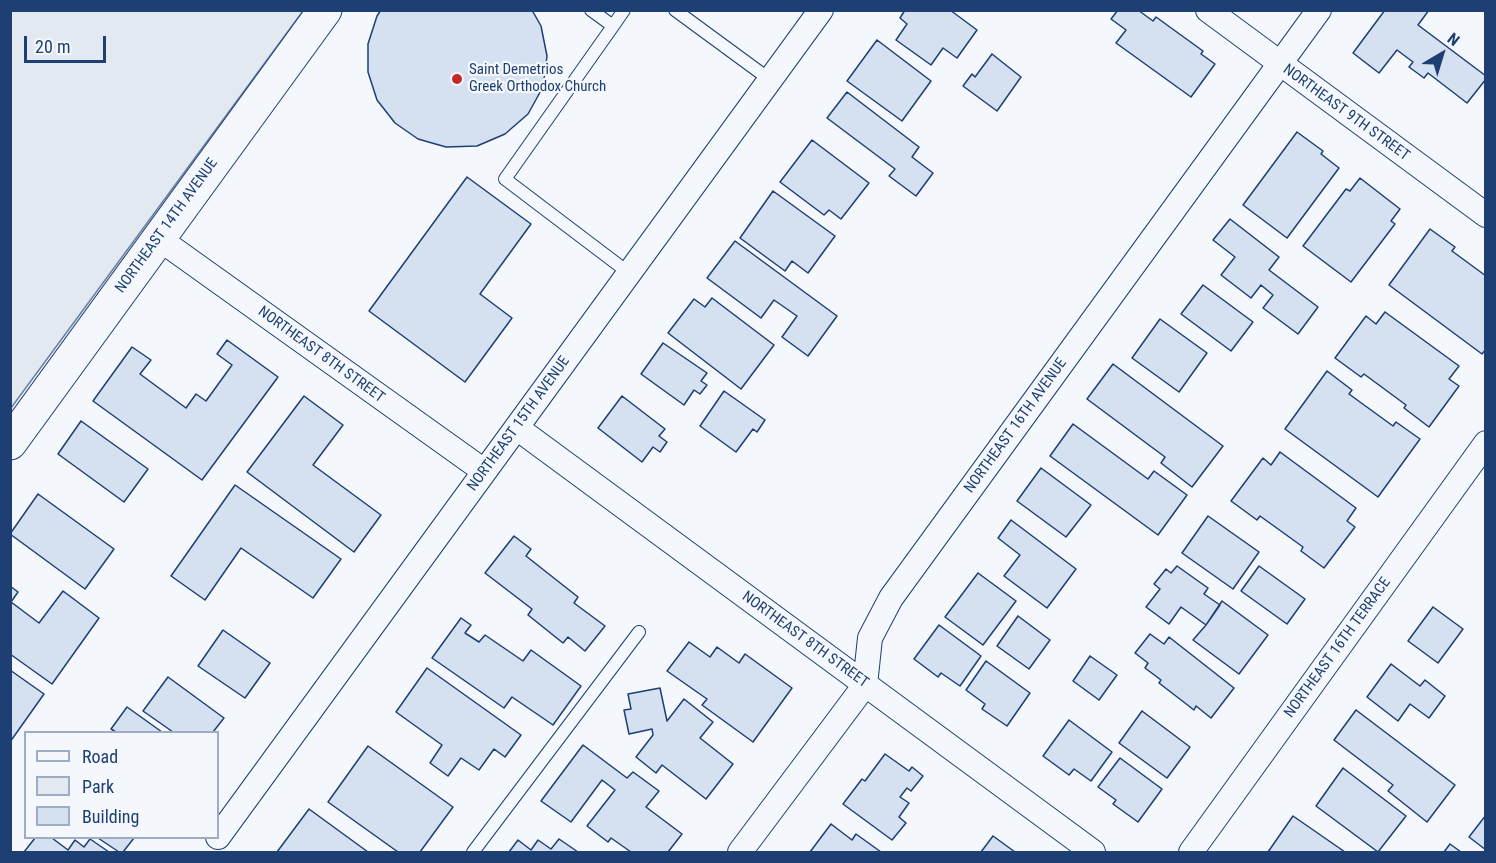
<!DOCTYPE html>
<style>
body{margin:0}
#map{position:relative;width:1496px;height:863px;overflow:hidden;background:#f4f7fb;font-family:"Roboto Condensed",sans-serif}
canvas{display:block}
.frame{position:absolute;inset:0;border:12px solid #1d3f73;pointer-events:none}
.legend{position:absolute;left:24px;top:731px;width:195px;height:108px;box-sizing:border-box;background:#f4f7fb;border:2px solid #9eadc5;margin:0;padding:8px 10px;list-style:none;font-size:18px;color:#1d3f73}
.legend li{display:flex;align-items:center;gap:12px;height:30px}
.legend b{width:30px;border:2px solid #9eadc5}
.north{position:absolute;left:1412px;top:24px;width:60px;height:60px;-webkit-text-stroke:4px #f4f7fb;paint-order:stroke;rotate:38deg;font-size:16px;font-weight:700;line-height:24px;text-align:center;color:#1d3f73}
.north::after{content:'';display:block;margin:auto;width:21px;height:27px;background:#1d3f73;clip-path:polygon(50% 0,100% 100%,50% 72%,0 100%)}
.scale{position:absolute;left:24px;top:36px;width:82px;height:27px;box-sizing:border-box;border:3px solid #1d3f73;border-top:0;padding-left:8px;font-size:18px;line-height:21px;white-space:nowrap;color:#1d3f73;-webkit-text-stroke:4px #f4f7fb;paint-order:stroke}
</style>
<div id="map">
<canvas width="1496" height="863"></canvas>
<div class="frame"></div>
<ul class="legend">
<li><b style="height:8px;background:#f4f7fb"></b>Road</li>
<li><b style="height:16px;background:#e3e9f0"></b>Park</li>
<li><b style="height:16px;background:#d5e0f0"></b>Building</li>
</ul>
<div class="north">N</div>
<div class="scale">20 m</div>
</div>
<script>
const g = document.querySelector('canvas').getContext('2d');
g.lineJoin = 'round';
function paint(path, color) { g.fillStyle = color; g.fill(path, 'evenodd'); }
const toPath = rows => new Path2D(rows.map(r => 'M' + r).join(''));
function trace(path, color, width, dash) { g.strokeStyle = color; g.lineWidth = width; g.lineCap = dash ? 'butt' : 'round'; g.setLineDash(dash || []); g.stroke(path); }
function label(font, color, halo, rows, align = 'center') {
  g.font = font + ' "Roboto Condensed",sans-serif'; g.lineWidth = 4.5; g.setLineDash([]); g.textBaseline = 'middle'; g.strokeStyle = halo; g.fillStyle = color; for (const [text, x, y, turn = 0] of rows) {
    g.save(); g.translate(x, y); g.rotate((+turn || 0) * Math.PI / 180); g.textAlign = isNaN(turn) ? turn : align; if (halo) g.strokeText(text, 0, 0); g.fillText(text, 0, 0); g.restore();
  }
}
const green = toPath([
 [11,10,303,11,11,408,10,11,11,10]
]);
const building = toPath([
 [381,10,532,10,541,26,547,56,543,87,528,114,505,134,477,146,446,147,418,139,395,123,377,100,368,72,368,44,377,16,381,10],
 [905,10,950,10,977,30,957,58,943,48,931,65,896,40,907,24,900,18,905,10],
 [1118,10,1138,10,1153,21,1156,17,1203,51,1201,54,1215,64,1191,97,1116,43,1126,30,1111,19,1118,10],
 [1385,10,1429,10,1418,25,1486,76,1486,79,1467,103,1428,73,1424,78,1409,67,1413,62,1397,50,1379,73,1353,53,1385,10],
 [877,40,931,81,902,121,847,81,877,40],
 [992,54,1021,77,997,111,963,86,972,74,975,77,992,54],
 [847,92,919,147,912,157,933,173,916,196,889,176,895,169,827,118,847,92],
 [1297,132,1323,151,1321,154,1339,168,1287,238,1243,205,1297,132],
 [812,140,869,183,841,219,829,210,824,215,780,182,812,140],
 [467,177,531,224,480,294,512,318,465,382,369,311,467,177],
 [1360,178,1400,209,1391,221,1395,224,1351,282,1303,246,1346,189,1350,191,1360,178],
 [773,191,835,236,808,273,792,261,785,271,740,238,773,191],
 [1230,219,1279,257,1269,270,1318,307,1298,334,1263,308,1273,295,1261,285,1251,298,1221,275,1235,257,1213,240,1230,219],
 [1430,229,1455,247,1452,251,1486,276,1486,349,1482,354,1389,285,1430,229],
 [735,241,837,316,808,356,782,337,797,316,774,300,761,318,707,278,735,241],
 [1203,285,1253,322,1231,351,1181,314,1203,285],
 [712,298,774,345,741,389,668,333,694,299,705,307,712,298],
 [1385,312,1459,366,1449,379,1459,386,1429,427,1404,408,1406,405,1364,374,1361,377,1335,358,1366,316,1376,324,1385,312],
 [1160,319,1207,353,1179,392,1132,358,1160,319],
 [227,340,278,377,202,480,93,401,132,347,151,360,140,374,186,408,196,394,206,401,232,365,217,354,227,340],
 [663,343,707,373,701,381,707,385,700,394,694,390,684,405,641,374,663,343],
 [1113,364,1223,446,1192,487,1161,463,1165,457,1087,399,1113,364],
 [1327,371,1352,390,1349,394,1393,426,1396,422,1420,439,1378,497,1285,429,1327,371],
 [724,391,765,420,757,432,753,429,736,452,700,426,724,391],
 [304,396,343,425,313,465,381,515,354,552,247,472,304,396],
 [622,396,665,429,659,436,667,442,660,452,653,447,642,462,598,428,622,396],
 [81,421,148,469,124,502,58,454,81,421],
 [1073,424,1148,479,1154,471,1187,495,1158,535,1050,456,1073,424],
 [1280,452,1356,508,1347,521,1355,527,1324,568,1301,551,1303,547,1260,516,1257,520,1231,501,1263,458,1271,465,1280,452],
 [1041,468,1091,505,1066,537,1017,501,1041,468],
 [235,485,341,559,313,598,241,548,205,600,171,576,235,485],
 [38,494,114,549,85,589,10,534,38,494],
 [1208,516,1259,552,1233,589,1182,553,1208,516],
 [1011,520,1076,569,1047,608,1004,576,1020,555,998,538,1011,520],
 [514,536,531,549,526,556,578,597,574,603,605,626,585,651,568,637,563,643,528,615,532,609,485,573,514,536],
 [1177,566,1208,588,1204,594,1220,605,1206,625,1181,607,1169,624,1146,607,1160,589,1154,584,1166,569,1171,573,1177,566],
 [1259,566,1305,599,1287,624,1241,591,1259,566],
 [978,573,1016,601,983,645,945,617,978,573],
 [10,586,18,592,11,602,39,623,63,591,99,618,52,684,10,654,10,586],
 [1222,601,1268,635,1239,674,1193,640,1206,625,1222,601],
 [1433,607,1463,629,1438,663,1408,641,1433,607],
 [1018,616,1050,640,1029,669,997,646,1018,616],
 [461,618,471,625,465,633,479,642,485,635,523,661,531,650,581,686,553,725,512,697,504,708,432,658,461,618],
 [939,625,981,656,960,686,941,673,938,677,914,659,939,625],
 [223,630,270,663,245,698,198,666,223,630],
 [1150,634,1164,644,1169,637,1234,688,1211,718,1196,706,1194,710,1159,683,1161,680,1145,668,1148,663,1135,653,1150,634],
 [689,642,710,657,717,647,739,663,745,654,792,688,753,742,702,705,707,699,667,671,689,642],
 [1090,656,1117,675,1099,700,1073,681,1090,656],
 [986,661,1030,693,1007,726,982,709,985,704,966,690,986,661],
 [1391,664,1420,686,1425,680,1445,696,1429,718,1410,704,1398,721,1367,697,1391,664],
 [427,668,521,735,505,757,494,749,479,770,461,758,448,776,430,763,442,745,396,712,427,668],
 [10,670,44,694,10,742,10,670],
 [168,677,224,718,213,732,173,732,143,711,168,677],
 [660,688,667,721,684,699,713,722,700,738,733,764,706,799,662,765,656,773,636,757,653,735,652,729,629,734,624,710,631,709,628,694,660,688],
 [127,707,162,732,116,732,111,729,127,707],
 [1356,710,1455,785,1427,822,1388,791,1393,785,1334,740,1356,710],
 [1142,711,1190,747,1167,778,1119,743,1142,711],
 [1069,720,1112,752,1091,781,1074,769,1069,775,1043,756,1069,720],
 [583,745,627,778,633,772,659,791,646,807,682,834,668,852,631,852,611,838,608,842,587,826,615,790,602,780,571,822,541,801,583,745],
 [368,746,453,807,420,852,398,852,328,802,368,746],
 [885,754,909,771,912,767,923,776,911,791,907,788,900,797,909,803,899,817,906,823,892,840,843,804,862,779,865,781,885,754],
 [1120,758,1162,789,1138,822,1113,804,1116,800,1098,787,1120,758],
 [1343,768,1406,816,1378,852,1316,806,1343,768],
 [309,809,368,852,277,852,309,809],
 [1486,815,1486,850,1469,837,1486,815],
 [1293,816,1345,852,1268,852,1293,816],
 [831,824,852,840,856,834,881,852,810,852,831,824],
 [993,836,1015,852,981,852,993,836],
 [35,838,52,838,68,850,75,840,84,847,90,839,109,852,24,852,35,838],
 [98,838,134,838,123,852,119,852,98,838],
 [559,839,578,852,509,852,518,840,531,850,538,840,551,849,559,839],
 [1450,844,1461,852,1444,852,1450,844]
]);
const lane = toPath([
 [591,10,613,26,505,179,629,273],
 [675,10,769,79],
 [613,26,624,10],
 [473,852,639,632]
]);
const street = toPath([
 [1208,10,1486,215],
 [158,238,484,471],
 [517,428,1093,852],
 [218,837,821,10],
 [740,852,865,685,870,638,891,598,1319,10],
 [1191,852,1486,443]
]);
const secondary = toPath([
 [10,443,325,10]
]);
const markers = [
 [457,79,6,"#c62828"]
];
const poiNames = [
 ["Saint Demetrios",469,70],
 ["Greek Orthodox Church",469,87]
];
const streetNames = [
 ["NORTHEAST 9TH STREET",1346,113,36],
 ["NORTHEAST 14TH AVENUE",167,226,-54],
 ["NORTHEAST 8TH STREET",321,355,36],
 ["NORTHEAST 15TH AVENUE",519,424,-54],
 ["NORTHEAST 16TH AVENUE",1016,426,-54],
 ["NORTHEAST 8TH STREET",805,640,36],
 ["NORTHEAST 16TH TERRACE",1338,648,-54]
];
paint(green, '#e3e9f0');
trace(green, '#687fa3', 1.5);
paint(building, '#d5e0f0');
trace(building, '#1d3f73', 1.5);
trace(lane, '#1d3f73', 14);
trace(street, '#1d3f73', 26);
trace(secondary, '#1d3f73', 35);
trace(lane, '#f4f7fb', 12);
trace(street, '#f4f7fb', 24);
trace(secondary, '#f4f7fb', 33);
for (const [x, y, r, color] of markers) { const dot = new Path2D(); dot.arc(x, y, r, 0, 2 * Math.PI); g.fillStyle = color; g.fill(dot); trace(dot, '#f4f7fb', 2); }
label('15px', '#1d3f73', '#f4f7fb', poiNames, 'left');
label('15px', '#1d3f73', '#f4f7fb', streetNames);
</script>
